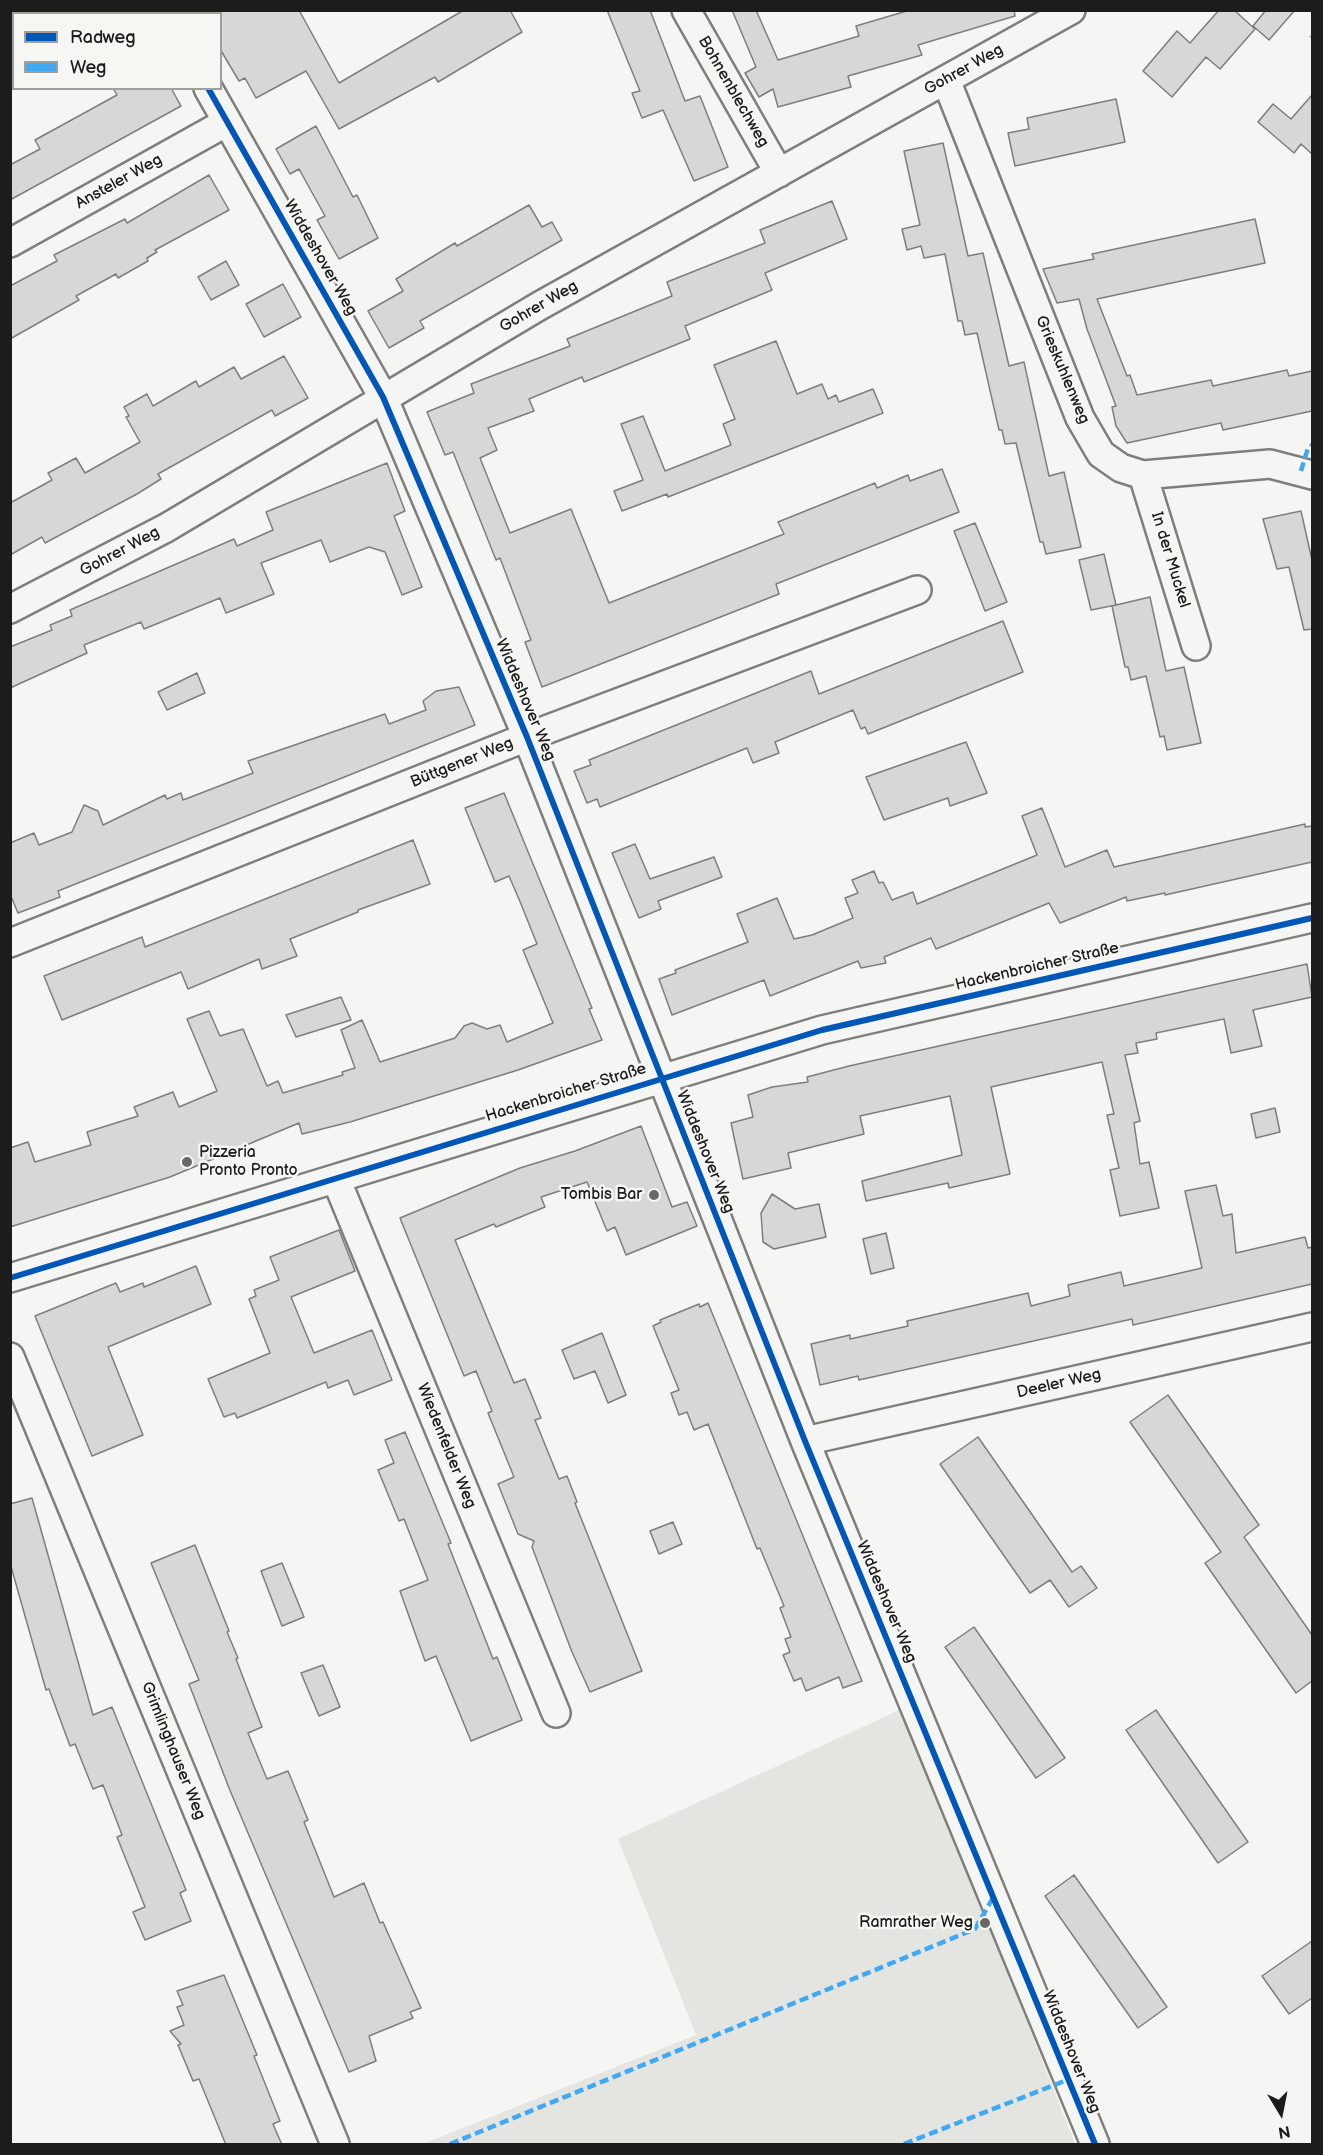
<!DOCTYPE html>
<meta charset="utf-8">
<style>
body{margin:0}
#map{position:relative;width:1323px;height:2155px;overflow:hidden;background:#f5f5f3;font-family:"Balsamiq Sans",sans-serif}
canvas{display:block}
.frame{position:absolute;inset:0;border:12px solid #1c1c1c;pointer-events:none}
.legend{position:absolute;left:12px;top:12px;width:210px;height:78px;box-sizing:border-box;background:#f6f6f2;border:2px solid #9f9f9c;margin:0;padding:8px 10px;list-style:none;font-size:18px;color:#1c1c1c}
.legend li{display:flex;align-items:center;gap:12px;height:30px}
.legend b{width:30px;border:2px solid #9f9f9c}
.north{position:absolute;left:1251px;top:2083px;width:60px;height:60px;-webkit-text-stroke:4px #f6f6f2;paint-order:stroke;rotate:170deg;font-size:16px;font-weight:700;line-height:24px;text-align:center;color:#1c1c1c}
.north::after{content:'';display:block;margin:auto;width:21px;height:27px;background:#1c1c1c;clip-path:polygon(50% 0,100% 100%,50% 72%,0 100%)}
</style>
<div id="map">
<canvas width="1323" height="2155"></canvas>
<div class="frame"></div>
<ul class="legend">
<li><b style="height:8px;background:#0057b8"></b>Radweg</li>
<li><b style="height:8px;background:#3fa9f5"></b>Weg</li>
</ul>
<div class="north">N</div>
</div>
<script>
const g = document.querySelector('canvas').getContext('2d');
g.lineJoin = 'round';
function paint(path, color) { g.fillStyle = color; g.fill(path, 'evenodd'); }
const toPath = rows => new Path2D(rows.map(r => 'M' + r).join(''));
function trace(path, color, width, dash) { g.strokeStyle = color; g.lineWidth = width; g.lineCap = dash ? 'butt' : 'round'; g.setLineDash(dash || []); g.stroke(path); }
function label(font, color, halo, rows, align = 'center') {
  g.font = font + ' "Balsamiq Sans",sans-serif'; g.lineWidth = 5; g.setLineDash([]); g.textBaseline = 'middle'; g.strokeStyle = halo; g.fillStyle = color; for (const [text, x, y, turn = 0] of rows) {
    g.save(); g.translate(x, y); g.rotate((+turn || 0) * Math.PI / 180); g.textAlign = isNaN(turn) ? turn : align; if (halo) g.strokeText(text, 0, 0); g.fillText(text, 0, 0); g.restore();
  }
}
const green = toPath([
 [904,1708,1075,2144,423,2144,696,2035,618,1839]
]);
const building = toPath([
 [220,10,299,10,339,83,464,10,510,10,522,32,438,82,435,77,339,129,306,71,256,98,245,78,239,81,220,49,220,10],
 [607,10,650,10,685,101,700,96,728,167,694,181,663,110,642,118,632,93,640,91,607,10],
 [732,10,756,10,778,60,859,36,856,26,910,10,1014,10,1015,16,918,45,922,55,848,76,851,87,778,107,773,89,759,97,745,73,756,67,732,10],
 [1219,10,1234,10,1255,29,1220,69,1206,57,1172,97,1143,71,1177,31,1190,43,1219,10],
 [1266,10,1295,10,1269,40,1253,26,1266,10],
 [113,88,171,88,181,106,10,200,10,165,40,149,35,140,117,95,113,88],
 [1312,95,1312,154,1301,144,1294,153,1258,122,1273,104,1291,119,1312,95],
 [1116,99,1125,142,1015,166,1008,133,1029,129,1027,118,1116,99],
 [316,126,353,197,357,195,378,238,339,259,317,220,325,216,299,169,290,174,276,149,316,126],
 [943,143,968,256,983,253,1009,366,1024,362,1049,476,1064,472,1081,547,1046,554,1043,542,1040,542,1016,443,1005,444,1002,430,999,430,977,333,965,335,962,321,958,321,945,254,924,258,921,246,907,250,902,229,920,225,904,151,943,143],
 [209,175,229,210,155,250,157,252,147,258,148,261,118,278,116,274,76,296,79,300,10,339,10,286,57,261,54,255,125,219,127,223,209,175],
 [832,201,847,239,765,273,772,290,685,326,690,339,584,382,582,377,529,399,534,411,488,428,497,450,480,458,510,533,571,509,609,603,784,534,778,522,875,483,877,488,908,475,910,481,942,469,959,512,776,584,779,594,542,687,525,642,531,640,500,558,496,560,453,452,445,455,427,412,474,393,471,384,570,346,567,339,672,296,667,282,765,243,760,230,832,201],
 [529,205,542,227,552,222,562,240,420,321,424,328,389,348,368,311,403,291,396,279,455,243,457,246,529,205],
 [1255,219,1265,263,1097,299,1127,376,1130,375,1137,395,1211,380,1213,386,1287,370,1289,376,1312,371,1312,411,1223,430,1221,423,1127,443,1116,426,1112,407,1116,406,1087,329,1079,299,1057,303,1043,269,1094,259,1092,254,1255,219],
 [226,261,239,285,211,300,198,277,226,261],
 [283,284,301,317,264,337,246,304,283,284],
 [776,341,797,394,822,384,828,399,836,395,839,402,873,389,883,413,668,497,667,494,622,511,614,491,643,480,621,424,643,416,665,471,731,445,723,424,735,419,714,365,776,341],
 [284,356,308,398,275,416,272,410,158,474,161,479,137,494,45,543,42,537,10,555,10,503,52,480,48,473,76,458,85,473,140,442,126,417,129,416,124,407,147,394,153,406,196,381,199,387,234,367,241,379,284,356],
 [387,463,405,511,394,516,422,587,402,595,385,552,369,547,330,562,321,540,261,563,274,594,226,613,220,598,144,629,141,622,84,645,87,653,10,688,10,647,52,630,50,625,72,616,70,610,234,539,237,546,273,530,266,512,387,463],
 [1301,511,1312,560,1312,629,1304,630,1289,567,1277,569,1263,519,1301,511],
 [975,523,1007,602,985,611,954,531,975,523],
 [1104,554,1116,605,1091,610,1079,560,1104,554],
 [1150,597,1166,671,1184,667,1201,743,1167,750,1164,736,1160,737,1146,676,1131,680,1128,667,1125,667,1112,606,1150,597],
 [1003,621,1023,672,868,734,865,727,861,729,853,710,775,742,779,753,753,763,747,748,600,807,597,799,587,803,574,771,591,765,589,760,811,671,819,694,1003,621],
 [197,673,205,693,167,710,158,692,197,673],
 [459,687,475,725,58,891,60,897,18,913,10,894,10,843,34,833,39,845,72,832,84,805,98,811,103,825,165,795,167,799,181,793,183,800,253,773,248,761,385,714,389,724,426,710,423,701,436,691,459,687],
 [966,742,987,793,950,806,948,798,884,820,866,777,966,742],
 [504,793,592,1008,589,1009,602,1040,518,1070,350,1122,302,1134,299,1123,170,1177,10,1227,10,1148,28,1142,35,1162,91,1145,87,1132,138,1116,134,1107,173,1092,179,1107,217,1091,187,1019,209,1011,220,1036,243,1029,267,1086,278,1081,283,1093,343,1075,342,1072,355,1068,341,1030,362,1020,380,1062,455,1038,464,1026,472,1023,487,1029,500,1025,507,1042,553,1023,523,950,537,944,521,904,509,876,495,882,465,808,504,793],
 [1042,808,1065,867,1107,850,1114,867,1305,824,1305,827,1312,826,1312,862,1165,895,1165,893,1127,901,1126,897,1060,923,1049,903,936,949,931,938,884,957,886,963,861,968,858,961,770,996,764,980,672,1015,659,979,676,973,675,970,748,942,737,914,777,898,794,939,812,935,853,918,845,898,858,893,852,880,874,871,879,883,883,882,892,900,913,892,917,904,1037,855,1022,816,1042,808],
 [413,840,430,884,358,910,358,912,290,939,297,956,262,969,259,959,188,989,181,972,62,1020,44,976,142,937,145,947,413,840],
 [635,844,650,879,714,857,722,877,658,901,661,909,639,918,612,853,635,844],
 [1307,964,1312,997,1253,1010,1262,1046,1231,1053,1224,1019,1156,1033,1157,1039,1136,1043,1138,1053,1125,1055,1140,1121,1134,1123,1140,1164,1149,1162,1159,1208,1120,1216,1110,1170,1119,1168,1107,1115,1114,1114,1102,1062,991,1087,1010,1174,949,1188,948,1183,866,1201,862,1181,962,1155,950,1096,860,1116,864,1134,788,1153,791,1168,743,1179,731,1123,753,1117,748,1095,772,1087,808,1082,807,1077,849,1066,1307,964],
 [341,997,351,1020,296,1037,286,1015,341,997],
 [1275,1108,1280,1132,1256,1138,1251,1114,1275,1108],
 [641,1126,672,1207,687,1202,697,1226,626,1255,615,1227,607,1231,587,1182,541,1197,545,1207,496,1227,494,1224,455,1240,514,1383,525,1379,541,1418,535,1420,559,1479,567,1476,577,1502,575,1503,642,1671,590,1692,572,1652,532,1547,534,1541,518,1534,498,1484,514,1477,488,1413,492,1411,476,1371,464,1376,400,1218,520,1168,575,1151,641,1126],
 [1216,1185,1223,1216,1232,1214,1236,1253,1305,1237,1308,1248,1312,1247,1312,1284,1133,1325,1132,1319,859,1380,858,1376,820,1385,811,1344,850,1335,850,1339,908,1326,907,1321,1028,1293,1031,1306,1070,1296,1068,1285,1121,1272,1124,1286,1202,1268,1185,1191,1216,1185],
 [772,1194,795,1209,819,1204,826,1237,774,1249,763,1242,761,1213,772,1194],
 [339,1230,355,1271,291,1297,314,1353,372,1330,392,1380,354,1395,348,1380,328,1388,326,1382,237,1418,235,1413,224,1417,208,1379,270,1353,249,1299,256,1296,254,1290,279,1280,270,1257,339,1230],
 [886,1233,894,1268,871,1274,863,1239,886,1233],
 [196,1266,211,1304,108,1347,143,1435,92,1456,35,1316,116,1283,120,1292,143,1283,144,1287,196,1266],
 [708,1303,862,1681,843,1688,839,1677,806,1691,801,1678,794,1681,783,1655,790,1652,785,1639,791,1637,780,1608,784,1606,760,1548,757,1549,708,1424,694,1430,687,1412,679,1415,671,1393,679,1390,653,1326,661,1322,660,1320,699,1304,700,1307,708,1303],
 [602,1333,626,1395,608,1403,595,1371,574,1379,562,1350,602,1333],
 [1168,1395,1259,1525,1244,1537,1312,1635,1312,1681,1296,1693,1205,1563,1221,1552,1130,1422,1168,1395],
 [405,1432,451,1543,448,1544,493,1659,497,1657,522,1720,471,1741,436,1656,425,1661,400,1591,428,1580,404,1519,399,1521,378,1470,394,1463,385,1440,405,1432],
 [978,1437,1072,1572,1081,1566,1097,1588,1069,1607,1050,1580,1030,1593,940,1464,978,1437],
 [32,1498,93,1715,112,1707,186,1890,180,1893,191,1921,145,1940,133,1912,145,1907,117,1837,122,1835,103,1785,93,1789,75,1744,70,1746,49,1689,46,1690,10,1563,10,1504,32,1498],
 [673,1522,682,1544,659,1554,650,1531,673,1522],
 [195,1545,229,1631,227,1632,238,1658,236,1659,262,1727,248,1733,267,1779,288,1771,308,1820,304,1822,334,1897,364,1883,380,1923,383,1922,421,2008,410,2012,413,2018,369,2036,376,2061,349,2072,229,1788,189,1684,199,1680,151,1563,195,1545],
 [282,1563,304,1617,282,1626,261,1571,282,1563],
 [974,1627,1065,1758,1036,1778,945,1647,974,1627],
 [323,1665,340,1707,319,1716,301,1673,323,1665],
 [1156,1710,1248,1842,1218,1863,1126,1730,1156,1710],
 [1074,1875,1167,2007,1138,2028,1045,1896,1074,1875],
 [1312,1941,1312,1998,1289,2014,1262,1976,1312,1941],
 [224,1975,257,2055,254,2056,280,2121,273,2124,282,2145,226,2145,199,2079,193,2081,178,2045,181,2044,170,2031,184,2025,177,2007,183,2005,177,1991,224,1975]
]);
const minor = toPath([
 [164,10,166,14],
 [686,10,779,173],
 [946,80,1080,418,1101,454,1121,468,1143,475,1270,464,1312,475],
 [208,88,383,397,527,737,805,1441,1095,2144],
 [10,243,227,122],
 [1143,475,1196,646],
 [10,609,166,528,541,305,1071,10],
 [10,943,527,737,917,590],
 [336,1179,556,1713],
 [10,1278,822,1030,1312,918],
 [10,1357,335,2144],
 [805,1441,1312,1327]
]);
const quiet = toPath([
 [1311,38,1312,37],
 [1301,471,1308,448,1312,445],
 [450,2144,975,1929,994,1896],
 [904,2144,1067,2080]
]);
const cycleway = toPath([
 [208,88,383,397,527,737,805,1441,1095,2144],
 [10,1278,822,1030,1312,918]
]);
const markers = [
 [187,1162,6,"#686867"],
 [654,1195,6,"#686867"],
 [985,1923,6,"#686867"]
];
const streetNames = [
 ["Gohrer Weg",964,70,-29],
 ["Bohnenblechweg",733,92,60],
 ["Ansteler Weg",119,182,-29],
 ["Widdeshover Weg",320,258,60],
 ["Gohrer Weg",539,307,-30],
 ["Grieskuhlenweg",1062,370,67],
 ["Gohrer Weg",120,552,-28],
 ["In der Muckel",1170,560,73],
 ["Widdeshover Weg",525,700,67],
 ["Büttgener Weg",462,763,-22],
 ["Hackenbroicher Straße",1037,967,-13],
 ["Hackenbroicher Straße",566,1093,-17],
 ["Widdeshover Weg",705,1152,68],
 ["Deeler Weg",1059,1384,-13],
 ["Wiedenfelder Weg",446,1446,68],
 ["Widdeshover Weg",886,1602,67],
 ["Grimlinghauser Weg",173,1751,68],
 ["Widdeshover Weg",1071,2052,68]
];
const poiNames = [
 ["Pizzeria",199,1153,"left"],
 ["Pronto Pronto",199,1171,"left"],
 ["Tombis Bar",642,1195],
 ["Ramrather Weg",973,1923]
];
paint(green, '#e4e4e1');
paint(building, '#d7d7d6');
trace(building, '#7e7e7d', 1.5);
trace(minor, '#7e7e7d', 32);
trace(minor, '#f5f5f3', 27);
trace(quiet, '#3fa9f5', 4.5, [9, 4.5]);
trace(cycleway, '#0057b8', 6);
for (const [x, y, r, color] of markers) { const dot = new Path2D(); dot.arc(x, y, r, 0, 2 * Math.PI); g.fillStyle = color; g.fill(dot); trace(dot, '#f6f6f2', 2); }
label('16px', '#1c1c1c', '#f6f6f2', streetNames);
label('16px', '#1c1c1c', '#f6f6f2', poiNames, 'right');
</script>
